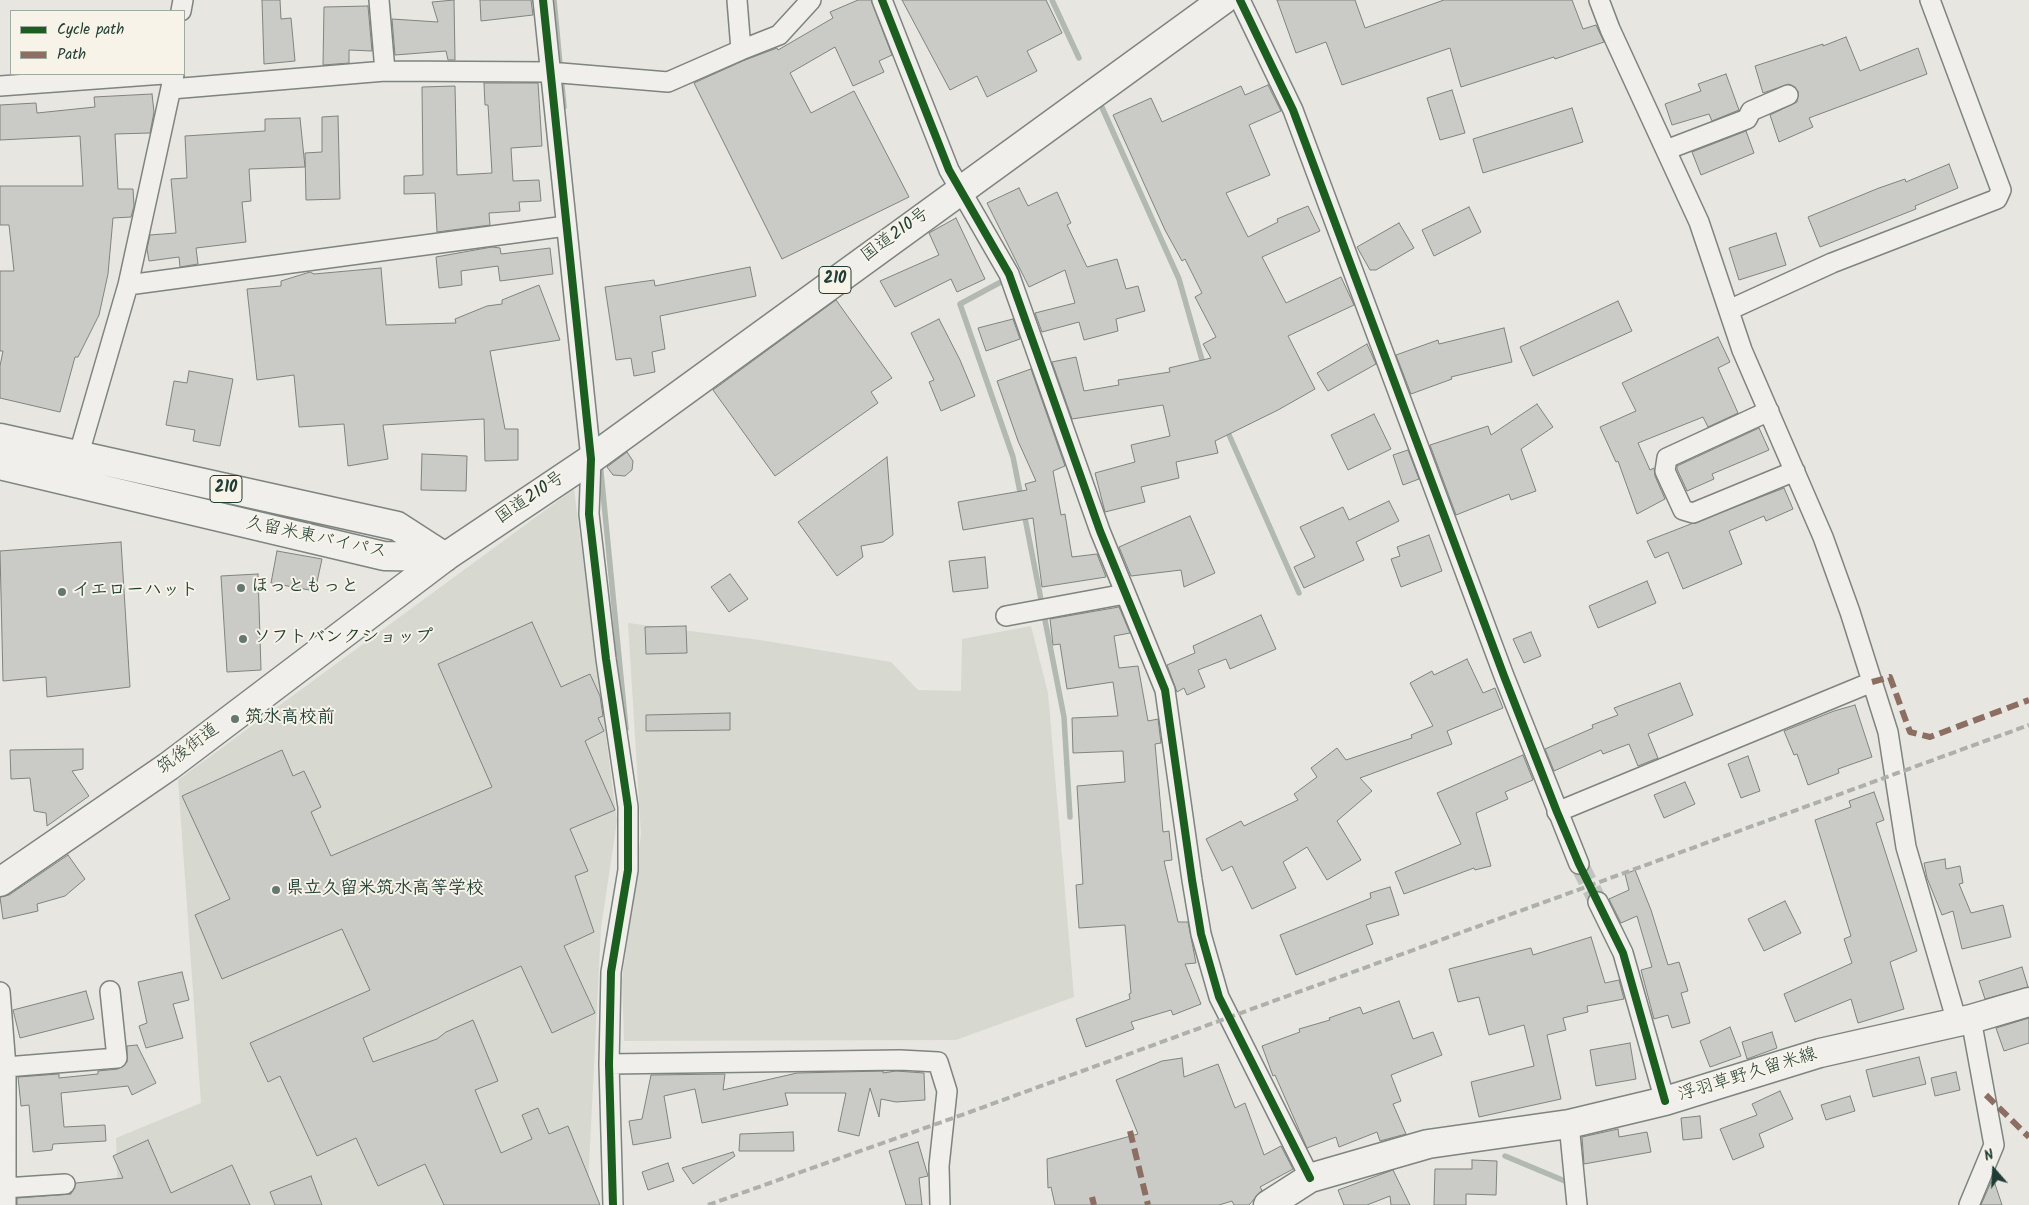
<!DOCTYPE html>
<meta charset="utf-8">
<style>
body{margin:0}
#map{position:relative;width:2029px;height:1205px;overflow:hidden;background:#e7e6e0;font-family:Kalam,sans-serif}
canvas{display:block}
.legend{position:absolute;left:10px;top:10px;width:175px;height:65px;box-sizing:border-box;background:#f7f3e8;border:1px solid #a1aaa0;margin:0;padding:6px 9px;list-style:none;font-size:15px;color:#1f3d34}
.legend li{display:flex;align-items:center;gap:10px;height:25px}
.legend b{width:25px;border:1px solid #a1aaa0}
.north{position:absolute;left:1969px;top:1145px;width:50px;height:50px;-webkit-text-stroke:4px #f7f3e8;paint-order:stroke;rotate:341deg;font-size:14px;font-weight:700;line-height:20px;text-align:center;color:#1f3d34}
.north::after{content:'';display:block;margin:auto;width:18px;height:22px;background:#1f3d34;clip-path:polygon(50% 0,100% 100%,50% 72%,0 100%)}
</style>
<div id="map">
<canvas width="2029" height="1205"></canvas>
<ul class="legend">
<li><b style="height:6px;background:#1b5e20"></b>Cycle path</li>
<li><b style="height:6px;background:#8d6e63"></b>Path</li>
</ul>
<div class="north">N</div>
</div>
<script>
const g = document.querySelector('canvas').getContext('2d');
g.lineJoin = 'round';
function paint(path, color) { g.fillStyle = color; g.fill(path, 'evenodd'); }
const toPath = rows => new Path2D(rows.map(r => 'M' + r).join(''));
function trace(path, color, width, dash) { g.strokeStyle = color; g.lineWidth = width; g.lineCap = dash ? 'butt' : 'round'; g.setLineDash(dash || []); g.stroke(path); }
function label(font, color, halo, rows, align = 'center') {
  g.font = font + ' Kalam,"Klee One",sans-serif'; g.lineWidth = 4; g.setLineDash([]); g.textBaseline = 'middle'; g.strokeStyle = halo; g.fillStyle = color; for (const [text, x, y, turn = 0] of rows) {
    g.save(); g.translate(x, y); g.rotate((+turn || 0) * Math.PI / 180); g.textAlign = isNaN(turn) ? turn : align; if (halo) g.strokeText(text, 0, 0); g.fillText(text, 0, 0); g.restore();
  }
}
const built = toPath([
 [574,489,617,821,601,928,587,1205,118,1205,116,1138,201,1103,178,780],
 [628,623,760,640,891,662,918,690,961,691,962,639,1031,626,1048,693,1074,997,956,1040,624,1041,622,980,641,834]
]);
const stream = toPath([
 [554,0,564,107],
 [1052,0,1079,58],
 [1100,103,1179,279,1204,367],
 [999,283,960,304,1013,457,1021,497],
 [1226,428,1299,593],
 [600,462,626,729],
 [1024,513,1064,717,1070,817],
 [1505,1156,1572,1184]
]);
const building = toPath([
 [262,0,280,0,281,19,291,18,295,61,264,64,262,0],
 [454,0,455,60,448,60,446,51,395,55,392,19,438,22,432,2,454,0],
 [480,0,531,0,533,15,481,21,480,0],
 [858,0,871,0,892,55,879,61,884,72,853,86,835,47,790,73,811,113,854,91,909,197,782,259,694,83,745,60,777,48,778,50,833,18,830,12,858,0],
 [902,0,1046,0,1062,33,1027,51,1037,71,987,97,977,76,950,90,902,0],
 [1277,0,1355,0,1365,28,1444,0,1572,0,1583,29,1596,25,1604,42,1555,59,1554,57,1461,87,1450,48,1342,85,1326,42,1296,53,1277,0],
 [368,6,372,51,349,50,349,63,323,65,324,7,368,6],
 [1846,37,1860,71,1918,48,1927,74,1809,118,1813,127,1779,142,1770,115,1797,102,1798,91,1789,84,1763,93,1755,66,1823,44,1823,46,1846,37],
 [1726,74,1739,110,1712,121,1709,114,1672,125,1665,104,1701,91,1698,84,1726,74],
 [484,83,538,83,542,146,511,148,513,181,539,180,541,201,519,202,520,211,489,213,490,225,437,232,435,193,404,194,404,176,423,175,422,87,455,86,457,175,492,173,488,105,485,105,484,83],
 [1268,85,1281,111,1249,125,1270,175,1226,193,1248,237,1278,222,1277,219,1308,206,1320,231,1262,257,1286,303,1341,277,1354,305,1288,336,1315,389,1278,410,1215,441,1218,453,1176,462,1179,478,1141,487,1145,502,1105,512,1095,473,1135,462,1131,445,1170,436,1163,405,1072,419,1052,362,1076,357,1084,391,1119,385,1118,380,1170,372,1169,368,1211,358,1203,344,1216,337,1195,297,1202,293,1185,259,1182,261,1165,230,1113,115,1151,98,1162,122,1241,86,1245,95,1268,85],
 [1452,90,1465,133,1440,140,1427,98,1452,90],
 [152,94,154,112,150,133,115,134,118,189,133,189,134,206,131,217,113,218,108,274,99,315,78,357,75,357,60,412,0,398,0,366,3,351,0,351,0,271,14,271,9,225,0,225,0,186,83,186,80,136,0,140,0,105,36,103,37,113,95,107,94,97,152,94],
 [1572,108,1583,142,1483,173,1473,139,1572,108],
 [338,116,340,199,306,200,305,153,322,152,322,117,338,116],
 [300,118,305,167,249,169,251,201,242,202,246,242,196,248,198,264,180,267,179,257,149,261,147,249,150,235,176,233,171,179,187,178,185,136,265,131,265,119,300,118],
 [1746,131,1754,153,1701,175,1692,152,1746,131],
 [1949,164,1958,188,1915,206,1916,209,1820,247,1808,217,1879,188,1905,179,1906,182,1949,164],
 [1019,188,1028,206,1057,192,1071,223,1067,225,1087,267,1117,259,1126,289,1138,286,1145,311,1116,319,1118,331,1084,340,1079,322,1042,332,1035,313,1075,303,1065,270,1029,287,987,203,1019,188],
 [1469,207,1481,232,1434,256,1422,230,1469,207],
 [956,218,985,279,957,292,951,279,895,307,880,281,939,255,929,233,956,218],
 [1399,223,1414,248,1376,270,1370,270,1357,247,1399,223],
 [1776,233,1786,265,1739,280,1729,248,1776,233],
 [492,247,500,248,501,254,550,248,553,274,500,281,498,266,461,271,462,285,439,288,436,257,492,247],
 [750,267,756,296,660,316,665,349,652,352,655,372,634,376,631,358,616,360,605,287,654,280,655,286,750,267],
 [381,268,386,325,456,323,455,319,487,306,502,304,502,300,539,285,560,340,490,351,505,429,518,429,518,460,485,461,484,419,383,425,388,459,348,466,344,424,299,427,294,375,257,380,247,289,281,286,281,281,310,272,314,274,381,268],
 [836,300,892,378,871,392,878,403,775,476,713,390,836,300],
 [1618,301,1632,331,1533,376,1520,347,1618,301],
 [939,319,960,360,975,396,941,411,929,382,934,380,911,333,939,319],
 [1013,319,1020,339,986,351,978,328,1013,319],
 [1504,328,1512,362,1451,377,1452,379,1411,394,1396,355,1438,340,1439,344,1504,328],
 [1718,337,1730,362,1718,368,1738,413,1708,427,1703,417,1638,443,1650,470,1654,468,1655,476,1665,499,1637,514,1618,461,1616,462,1600,427,1636,411,1622,383,1718,337],
 [1367,344,1376,364,1328,391,1317,373,1367,344],
 [1031,369,1065,466,1053,471,1061,515,1065,514,1072,557,1097,554,1106,577,1042,587,1033,518,963,530,958,502,1027,490,1025,484,1036,481,1018,441,997,381,1031,369],
 [189,371,233,379,220,446,193,441,195,430,166,425,174,381,187,383,189,371],
 [1537,404,1553,427,1521,449,1536,491,1511,500,1509,494,1456,515,1430,445,1488,426,1491,435,1537,404],
 [1374,414,1391,449,1348,470,1331,435,1374,414],
 [1759,428,1769,450,1712,474,1714,479,1687,491,1677,469,1677,466,1759,428],
 [1408,450,1419,479,1403,485,1393,455,1408,450],
 [627,452,633,461,632,470,625,476,613,475,607,467,627,452],
 [422,454,467,456,466,491,421,490,422,454],
 [887,457,893,535,883,542,861,546,863,557,837,576,798,522,887,457],
 [1784,488,1793,509,1766,521,1764,516,1729,531,1742,564,1683,589,1668,552,1655,558,1647,541,1784,488],
 [1389,501,1399,521,1356,542,1364,560,1304,588,1294,567,1315,557,1300,527,1343,507,1349,520,1389,501],
 [1190,516,1215,573,1184,587,1181,570,1131,576,1119,547,1190,516],
 [1429,535,1442,571,1401,587,1391,559,1400,556,1397,547,1429,535],
 [121,542,130,687,47,697,46,677,3,681,0,551,121,542],
 [277,551,322,559,315,591,271,583,277,551],
 [985,557,988,588,953,592,949,561,985,557],
 [258,574,261,670,227,672,221,576,258,574],
 [730,574,748,599,729,612,711,587,730,574],
 [1647,581,1656,603,1598,628,1589,606,1647,581],
 [1119,607,1130,633,1114,636,1119,668,1138,666,1148,721,1158,719,1161,743,1155,744,1163,832,1169,831,1172,860,1164,861,1178,922,1188,922,1196,963,1185,964,1201,1004,1173,1015,1171,1010,1131,1022,1134,1029,1086,1047,1076,1019,1130,999,1129,994,1131,993,1125,925,1079,928,1076,885,1083,884,1077,786,1125,782,1123,751,1073,753,1072,718,1118,716,1113,682,1067,689,1060,644,1053,645,1050,619,1119,607],
 [1261,615,1276,649,1230,669,1226,659,1198,670,1205,687,1187,695,1184,688,1177,692,1167,665,1195,653,1193,646,1261,615],
 [532,622,561,687,590,674,600,696,603,716,598,718,604,731,585,741,615,810,570,829,588,871,575,876,594,932,564,946,595,1013,552,1033,521,966,363,1038,373,1062,437,1039,446,1032,473,1020,498,1081,475,1090,501,1153,532,1139,522,1115,538,1108,549,1134,568,1126,600,1205,444,1205,425,1164,378,1186,356,1138,317,1156,280,1076,268,1082,250,1043,370,990,342,929,222,979,195,915,230,899,182,796,282,750,293,776,304,771,321,807,311,812,331,856,492,787,438,664,532,622],
 [686,626,687,653,646,654,645,627,686,626],
 [1531,632,1541,656,1524,663,1513,639,1531,632],
 [1467,659,1483,693,1495,688,1503,708,1447,731,1452,744,1360,778,1372,791,1337,821,1361,860,1327,880,1307,847,1283,862,1296,888,1252,909,1232,866,1222,871,1206,839,1241,821,1244,826,1298,800,1294,794,1317,777,1311,768,1337,748,1346,760,1412,738,1411,735,1433,726,1410,683,1432,671,1434,675,1467,659],
 [1680,683,1693,715,1648,734,1658,758,1638,766,1629,744,1603,754,1601,750,1554,771,1545,749,1593,728,1592,725,1618,715,1614,708,1680,683],
 [1855,705,1872,757,1838,769,1839,773,1808,785,1797,754,1794,755,1784,731,1834,711,1855,705],
 [730,713,730,730,646,731,646,715,730,713],
 [83,749,83,769,72,771,89,796,47,826,46,813,34,811,30,778,11,779,10,750,83,749],
 [1523,755,1533,780,1505,792,1508,799,1476,813,1491,866,1475,870,1474,868,1404,894,1395,872,1461,844,1437,793,1523,755],
 [1748,756,1760,791,1741,798,1728,764,1748,756],
 [1685,782,1695,804,1664,818,1654,795,1685,782],
 [1874,792,1884,820,1876,823,1917,951,1890,962,1904,1009,1858,1023,1851,999,1795,1022,1784,994,1852,963,1844,939,1851,936,1815,820,1851,807,1849,801,1874,792],
 [68,855,85,879,65,896,37,904,38,911,3,919,0,897,9,895,68,855],
 [1945,859,1946,869,1960,866,1963,883,1959,884,1971,913,2003,905,2011,937,1962,949,1953,911,1942,915,1927,878,1924,863,1945,859],
 [1635,870,1651,910,1668,965,1679,962,1688,991,1681,993,1690,1023,1672,1028,1668,1015,1654,1019,1641,970,1652,967,1637,916,1621,923,1609,899,1629,890,1625,874,1635,870],
 [1390,887,1399,915,1366,925,1373,944,1296,975,1280,935,1371,898,1370,893,1390,887],
 [1785,901,1801,933,1764,951,1748,919,1785,901],
 [1591,937,1605,983,1619,980,1624,999,1587,1006,1588,1012,1563,1018,1566,1030,1547,1035,1561,1099,1479,1117,1471,1082,1534,1066,1524,1025,1489,1035,1479,997,1458,1002,1449,969,1531,948,1533,955,1591,937],
 [2022,967,2028,987,1985,999,1979,981,2022,967],
 [182,972,189,1000,173,1004,183,1038,146,1048,139,1026,147,1023,138,982,182,972],
 [86,991,94,1019,20,1038,13,1010,86,991],
 [1399,1001,1413,1039,1433,1032,1442,1055,1391,1075,1401,1101,1393,1104,1406,1134,1380,1141,1377,1132,1339,1147,1336,1137,1307,1148,1275,1075,1273,1076,1262,1046,1300,1032,1299,1029,1330,1020,1329,1018,1360,1007,1363,1014,1399,1001],
 [2029,1018,2029,1043,2004,1051,1996,1028,2029,1018],
 [1730,1027,1741,1056,1710,1067,1700,1041,1730,1027],
 [1772,1032,1777,1048,1747,1059,1742,1042,1772,1032],
 [1630,1043,1636,1079,1596,1086,1590,1050,1630,1043],
 [137,1045,156,1083,132,1095,128,1086,61,1093,64,1127,105,1125,106,1141,53,1144,52,1150,33,1152,29,1105,21,1106,18,1077,59,1074,59,1078,98,1074,98,1071,118,1069,127,1062,127,1046,137,1045],
 [1919,1057,1926,1084,1873,1097,1866,1070,1919,1057],
 [1182,1058,1184,1077,1218,1064,1235,1108,1245,1103,1264,1155,1281,1146,1293,1169,1260,1187,1262,1190,1249,1205,1234,1205,1232,1201,1219,1205,1055,1205,1051,1187,1048,1188,1047,1159,1138,1134,1116,1080,1162,1061,1182,1058],
 [883,1071,883,1073,896,1071,924,1073,925,1100,896,1102,881,1099,879,1117,870,1088,859,1136,838,1131,846,1093,785,1093,788,1105,702,1123,695,1089,664,1096,671,1138,633,1145,629,1121,642,1119,651,1075,725,1074,723,1090,797,1073,883,1071],
 [1956,1072,1960,1090,1935,1096,1931,1078,1956,1072],
 [1780,1091,1793,1119,1759,1134,1764,1147,1733,1160,1720,1129,1757,1115,1752,1104,1780,1091],
 [1850,1096,1855,1111,1826,1120,1821,1105,1850,1096],
 [1700,1116,1702,1138,1683,1140,1681,1118,1700,1116],
 [1618,1129,1619,1137,1647,1132,1651,1152,1584,1164,1582,1137,1618,1129],
 [793,1132,794,1151,739,1151,740,1134,793,1132],
 [148,1140,171,1193,232,1165,250,1205,17,1205,17,1198,71,1194,76,1183,123,1178,113,1156,148,1140],
 [918,1142,928,1176,919,1178,922,1205,906,1205,889,1151,918,1142],
 [733,1152,735,1156,693,1184,682,1168,733,1152],
 [1472,1160,1497,1161,1496,1195,1466,1194,1466,1205,1434,1205,1435,1169,1472,1169,1472,1160],
 [668,1163,674,1181,648,1190,642,1172,668,1163],
 [1393,1170,1410,1205,1391,1205,1390,1196,1367,1205,1344,1205,1338,1190,1393,1170],
 [311,1176,322,1205,275,1205,270,1192,311,1176],
 [1994,1181,2002,1205,1981,1205,1991,1182,1994,1181]
]);
const streetTunnel = toPath([
 [1579,864,1598,902]
]);
const street = toPath([
 [379,0,385,71],
 [543,0,591,459,589,514,606,659,628,807,628,870,611,972,609,1064,613,1205],
 [882,0,949,170,1009,274,1100,531,1165,690,1192,880,1201,934,1219,997,1310,1178],
 [1240,0,1293,110,1504,676,1579,864],
 [1599,0,1610,29,1699,222,1742,350,1823,537,1850,612,1888,732,1906,847,1957,1022],
 [181,11,183,0],
 [741,50,779,35,811,0],
 [0,86,164,74],
 [171,89,385,71,549,72,668,82,741,50,737,0],
 [1666,150,1747,119,1751,111,1788,95],
 [128,285,566,226],
 [1729,310,1832,263,1997,199,2001,190,1930,0],
 [1769,411,1667,458,1665,471,1683,510,1693,513,1795,471],
 [75,467,128,285,174,74],
 [1006,616,1125,594],
 [1557,812,1872,682],
 [1598,902,1623,953,1665,1101],
 [0,992,6,1067,6,1205],
 [609,1064,900,1060,938,1062,947,1091,939,1166,940,1205],
 [6,1067,117,1058,110,991],
 [1569,1124,1577,1205],
 [5,1188,65,1184],
 [1969,1205,1994,1145,1971,1019]
]);
const secondary = toPath([
 [0,882,169,766,445,557]
]);
const primary = toPath([
 [1268,1205,1310,1178,1428,1144,1569,1124,1665,1101,1820,1053,1971,1019,2029,1002]
]);
const highway = toPath([
 [0,438,397,526,445,557],
 [0,465,384,556,445,557],
 [445,557,591,459,1223,0]
]);
const rail = toPath([
 [708,1205,970,1112,2029,725]
]);
const quiet = toPath([
 [1872,682,1890,677,1910,732,1930,737,2029,700],
 [1986,1095,2029,1137],
 [1130,1131,1148,1205],
 [1092,1197,1094,1205]
]);
const cycleway = toPath([
 [543,0,591,459,589,514,606,659,628,807,628,870,611,972,609,1064,613,1205],
 [882,0,949,170,1009,274,1100,531,1165,690,1192,880,1201,934,1219,997,1310,1178],
 [1240,0,1293,110,1504,676,1557,812,1579,864,1623,953,1665,1101]
]);
const markers = [
 [241,588,5,"#657870"],
 [62,592,5,"#657870"],
 [243,639,5,"#657870"],
 [235,719,5,"#657870"],
 [276,890,5,"#657870"]
];
const shields = [
 [835,280,32],
 [226,489,32]
];
const shieldNames = [
 ["210",835,280],
 ["210",226,489]
];
const streetNames = [
 ["国道210号",896,236,-36],
 ["国道210号",531,499,-34],
 ["久留米東バイパス",316,539,12],
 ["筑後街道",189,750,-37],
 ["浮羽草野久留米線",1748,1076,-17]
];
const poiNames = [
 ["ほっともっと",251,588],
 ["イエローハット",72,592],
 ["ソフトバンクショップ",253,639],
 ["筑水高校前",245,719],
 ["県立久留米筑水高等学校",286,890]
];
paint(built, '#d7d9d0');
trace(stream, '#b2b9b0', 5.5);
paint(building, '#cacbc6');
trace(building, '#7e847f', 1);
trace(streetTunnel, '#bfc4be', 19, [19, 9]);
trace(street, '#7e847f', 22);
trace(secondary, '#7e847f', 31);
trace(primary, '#7e847f', 31);
trace(highway, '#7e847f', 31);
trace(street, '#f0efeb', 19);
trace(secondary, '#f0efeb', 28);
trace(primary, '#f0efeb', 28);
trace(highway, '#f0efeb', 28);
trace(rail, '#aeb0ac', 4, [8, 4]);
trace(quiet, '#8d6e63', 6, [12, 6]);
trace(cycleway, '#1b5e20', 8);
for (const [x, y, r, color] of markers) { const dot = new Path2D(); dot.arc(x, y, r, 0, 2 * Math.PI); g.fillStyle = color; g.fill(dot); trace(dot, '#f7f3e8', 2); }
for (const [x, y, w] of shields) { const box = new Path2D(); box.roundRect(x - w / 2, y - 13.5, w, 27, 4); g.fillStyle = '#f7f3e8'; g.fill(box); trace(box, '#1f3d34', 1); }
label('bold 16px', '#1f3d34', null, shieldNames);
label('18px', '#1f3d34', '#f7f3e8', streetNames);
label('bold 18px', '#1f3d34', '#f7f3e8', poiNames, 'left');
</script>
